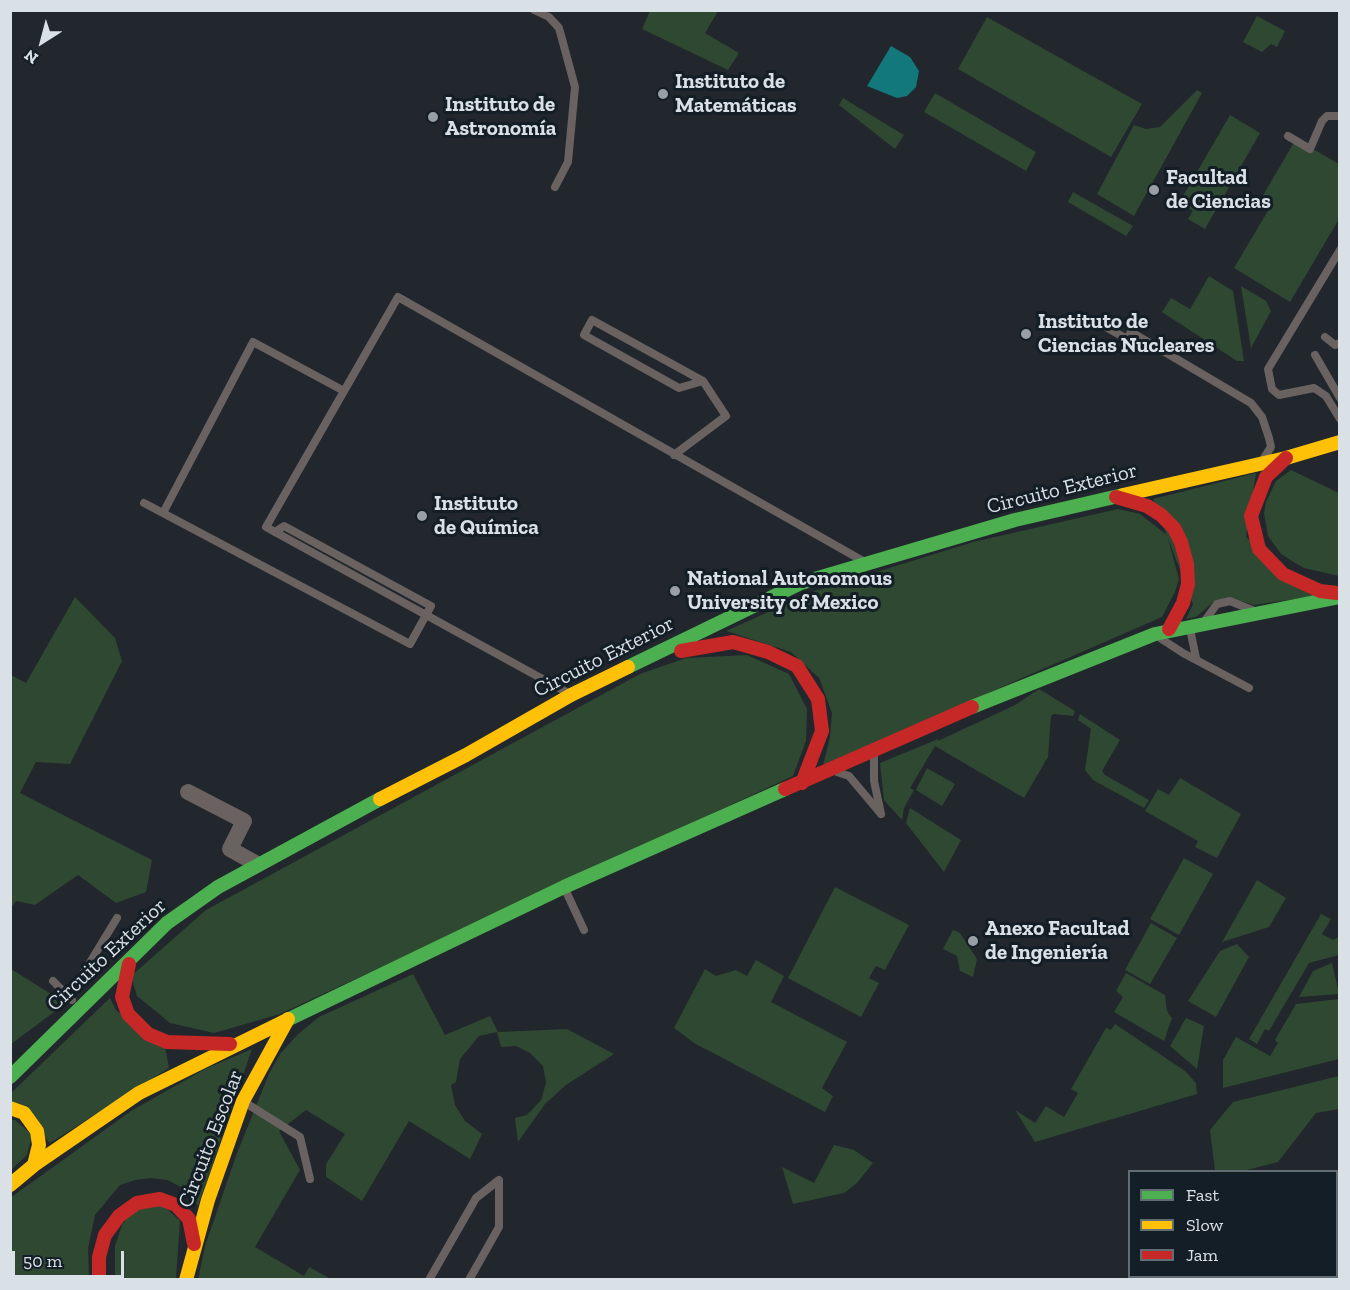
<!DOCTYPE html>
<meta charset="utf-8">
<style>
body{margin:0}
#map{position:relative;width:1350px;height:1290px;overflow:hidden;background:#21272c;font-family:"Zilla Slab",serif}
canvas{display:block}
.frame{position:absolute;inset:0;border:12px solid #d9e0e6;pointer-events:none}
.legend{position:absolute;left:1128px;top:1170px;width:210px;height:108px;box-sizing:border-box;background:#131e26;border:2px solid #626c73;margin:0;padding:8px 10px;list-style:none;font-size:18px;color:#d9e0e6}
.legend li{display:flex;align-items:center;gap:12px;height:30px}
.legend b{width:30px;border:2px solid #626c73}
.north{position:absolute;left:12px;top:12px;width:60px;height:60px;-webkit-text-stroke:4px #131e26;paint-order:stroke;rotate:216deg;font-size:16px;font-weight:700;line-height:24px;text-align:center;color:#d9e0e6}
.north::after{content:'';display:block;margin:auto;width:21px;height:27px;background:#d9e0e6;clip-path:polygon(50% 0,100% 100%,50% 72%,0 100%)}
.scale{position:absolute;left:12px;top:1251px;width:112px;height:27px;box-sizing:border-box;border:3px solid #d9e0e6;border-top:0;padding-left:8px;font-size:18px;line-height:21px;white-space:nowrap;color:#d9e0e6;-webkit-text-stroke:4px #131e26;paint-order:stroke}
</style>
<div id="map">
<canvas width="1350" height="1290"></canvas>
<div class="frame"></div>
<ul class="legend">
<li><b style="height:8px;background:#4caf50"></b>Fast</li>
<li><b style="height:8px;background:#ffc107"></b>Slow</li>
<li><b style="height:8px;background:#c62828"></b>Jam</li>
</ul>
<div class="north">N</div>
<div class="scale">50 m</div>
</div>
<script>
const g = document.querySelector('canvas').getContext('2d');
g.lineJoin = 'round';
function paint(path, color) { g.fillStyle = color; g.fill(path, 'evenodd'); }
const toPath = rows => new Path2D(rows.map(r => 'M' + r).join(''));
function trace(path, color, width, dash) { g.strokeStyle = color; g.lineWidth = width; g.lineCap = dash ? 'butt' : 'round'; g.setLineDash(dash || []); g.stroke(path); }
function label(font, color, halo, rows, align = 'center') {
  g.font = font + ' "Zilla Slab",serif'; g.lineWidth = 6; g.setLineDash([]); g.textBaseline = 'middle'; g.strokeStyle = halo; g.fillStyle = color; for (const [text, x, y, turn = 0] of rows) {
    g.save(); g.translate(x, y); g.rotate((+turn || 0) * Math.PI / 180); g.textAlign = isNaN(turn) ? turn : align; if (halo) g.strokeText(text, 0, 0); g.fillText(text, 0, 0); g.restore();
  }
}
const green = toPath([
 [650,11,718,11,705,33,739,53,728,70,642,29],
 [1257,16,1285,31,1277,47,1271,44,1262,52,1243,42],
 [987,17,1142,104,1111,157,958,69],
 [1197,90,1202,93,1134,216,1097,194,1134,125,1146,129,1160,127],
 [935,93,1036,152,1026,171,924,112],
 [843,98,904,135,895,149,839,105],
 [1230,115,1260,133,1205,229,1188,219,1193,211,1179,203],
 [1296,139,1339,164,1339,219,1290,302,1234,268,1272,204,1262,197],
 [1073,192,1133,226,1126,236,1068,202],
 [1209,276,1233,291,1244,361,1237,361,1162,312,1171,298,1190,309],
 [1241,286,1266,301,1271,311,1251,348],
 [1291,470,1339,493,1339,576,1304,568,1292,561,1281,554,1268,536,1264,513,1266,502,1276,481],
 [1256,473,1246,537,1316,596,1254,605,1231,598,1216,600,1196,617,1186,619,1193,604,1153,499],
 [1118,509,1140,514,1167,535,1179,579,1175,592,1162,617,823,765,830,737,832,713,819,678,791,652,726,631,815,591,973,542],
 [75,597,115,638,122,661,70,764,36,762,20,793,152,860,146,892,116,903,78,875,35,905,16,901,11,908,11,675,26,683],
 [747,655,789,674,807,709,806,741,793,776,280,1014,214,1033,170,1023,137,996,131,976,206,910,640,674,686,658],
 [1039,689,1075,711,1073,716,1054,714,1051,716,1048,757,1024,798,935,746,910,788,914,790,904,808,902,820,884,800,880,763,938,739,938,741,1015,705],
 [1080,714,1120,740,1102,771,1105,775,1149,800,1144,808,1093,780,1085,770,1091,729,1078,720],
 [927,768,955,784,942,806,916,790],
 [1180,778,1241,814,1217,858,1195,847,1198,841,1145,811,1158,789,1169,795],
 [910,808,961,840,944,872,906,823],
 [1184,858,1213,874,1179,935,1150,919],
 [1257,880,1286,898,1269,927,1222,942],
 [835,887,909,925,885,970,876,966,869,978,879,983,861,1017,788,978],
 [1321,914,1331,919,1322,934,1333,940,1339,937,1339,955,1309,963,1269,1031,1265,1029,1257,1044,1249,1039],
 [1151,923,1177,938,1150,984,1125,970],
 [953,930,960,933,977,959,973,977,960,971,957,956,943,949],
 [1237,944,1249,957,1216,1017,1188,1001,1220,951],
 [756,960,784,976,771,1002,847,1042,822,1088,833,1096,825,1112,694,1043,674,1028,705,969,716,976,736,970,747,976],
 [1332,963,1339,994,1299,997,1313,971],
 [11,969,51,994,61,1007,11,1044],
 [1126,973,1165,995,1167,1011,1172,1018,1164,1041,1114,1012,1123,997,1116,991],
 [413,974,445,1035,490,1016,498,1032,567,1029,614,1054,566,1085,545,1104,518,1142,515,1118,527,1115,541,1100,546,1083,543,1066,530,1053,516,1046,501,1047,497,1032,479,1036,460,1059,456,1082,451,1085,455,1105,465,1121,482,1134,470,1159,409,1121,362,1201,326,1177,326,1164,345,1134,306,1110,279,1131,300,1170,255,1247,304,1276,309,1267,331,1279,198,1280,205,1246,237,1153,269,1074,280,1054,298,1034,319,1017],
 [110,998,116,1010,165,1047,169,1068,50,1143,11,1103,11,1093],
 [1339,999,1339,1059,1223,1088,1223,1060,1236,1037,1270,1056,1278,1043,1275,1040,1296,1004],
 [1186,1018,1204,1026,1197,1069,1170,1046],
 [1115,1024,1185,1071,1196,1083,1197,1094,1035,1142,1015,1110,1035,1123,1046,1106,1064,1117,1078,1093,1071,1089,1106,1028,1111,1030],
 [252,1049,198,1206,185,1189,167,1180,151,1178,135,1180,120,1185,95,1215,88,1248,89,1279,11,1279,10,1198,131,1111,205,1069],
 [1339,1076,1339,1109,1316,1113,1278,1162,1243,1171,1215,1171,1210,1130,1233,1102],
 [10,1120,15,1120,32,1135,27,1155,11,1170],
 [834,1145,854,1150,873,1163,857,1183,844,1193,793,1204,782,1167,814,1183],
 [161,1203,180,1221,176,1279,115,1280,115,1246,122,1225,134,1209]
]);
const water = toPath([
 [891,46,910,57,919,71,916,87,907,96,897,98,867,86]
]);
const lane = toPath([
 [534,10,549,17,559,28,575,87,568,162,555,187],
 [1288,136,1310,149,1322,121,1327,116,1340,116],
 [1340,250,1268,369,1272,389,1279,395,1314,388,1326,396,1340,419],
 [1104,326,1127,339,1131,332,1251,403,1262,417,1269,438,1271,447,1264,458],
 [1325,337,1335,345,1340,343],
 [1315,355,1340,398],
 [674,455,726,416,703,381,592,320,584,335,679,388,703,381],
 [144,503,410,644,431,606,284,526,275,532],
 [163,513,253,342,344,391],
 [1206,619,1217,604,1230,601,1252,610],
 [1190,629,1196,658],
 [1160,638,1183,653,1249,688],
 [568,693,266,527,398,297,863,561],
 [874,752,874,781,881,814],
 [837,772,849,776,881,814],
 [564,887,584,930],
 [53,981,72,1000],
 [69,997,117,918],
 [244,1102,300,1137,310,1179],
 [429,1280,476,1198,499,1180,499,1227,469,1280]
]);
const street = toPath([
 [188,792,244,821,230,849,257,864]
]);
const fast = toPath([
 [628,667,801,583,1015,520,1123,495],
 [972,707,1155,634,1340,597],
 [285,1021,564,887,785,789],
 [10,1077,167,923,218,887,380,799]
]);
const slow = toPath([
 [1123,495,1286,458,1340,442],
 [380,799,466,755,571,695,628,667],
 [10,1108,24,1113,37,1131,39,1145,34,1165],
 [10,1185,34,1165,139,1093,285,1021],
 [186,1280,208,1200,243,1101,288,1019]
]);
const jam = toPath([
 [1286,458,1266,477,1251,516,1259,549,1283,574,1320,591,1337,593],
 [1116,497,1147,506,1161,515,1174,528,1181,542,1187,564,1188,584,1183,603,1169,629],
 [681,651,733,642,768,652,797,666,818,699,822,731,802,783],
 [785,789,972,707],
 [129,964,122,997,128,1014,148,1034,167,1042,230,1044],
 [99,1280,99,1257,105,1235,119,1216,137,1203,160,1199,176,1205,189,1219,194,1244]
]);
const markers = [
 [663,94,6,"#999fa5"],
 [433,117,6,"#999fa5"],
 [1154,190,6,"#999fa5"],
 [1026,334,6,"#999fa5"],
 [422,516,6,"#999fa5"],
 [675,591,6,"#999fa5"],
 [973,941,6,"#999fa5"]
];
const poiNames = [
 ["Instituto de",675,82],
 ["Matemáticas",675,106],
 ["Instituto de",445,105],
 ["Astronomía",445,129],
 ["Facultad",1166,178],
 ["de Ciencias",1166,202],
 ["Instituto de",1038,322],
 ["Ciencias Nucleares",1038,346],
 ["Instituto",434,504],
 ["de Química",434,528],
 ["National Autonomous",687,579],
 ["University of Mexico",687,603],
 ["Anexo Facultad",985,929],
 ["de Ingeniería",985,953]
];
const streetNames = [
 ["Circuito Exterior",1062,489,-14],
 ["Circuito Exterior",604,657,-27],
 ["Circuito Exterior",107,955,-43],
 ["Circuito Escolar",211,1139,-69]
];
paint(green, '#2f4832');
paint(water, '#13787b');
trace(lane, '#6a6260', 8);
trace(street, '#6a6260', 16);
trace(fast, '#4caf50', 14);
trace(slow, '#ffc107', 14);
trace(jam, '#c62828', 14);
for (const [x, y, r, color] of markers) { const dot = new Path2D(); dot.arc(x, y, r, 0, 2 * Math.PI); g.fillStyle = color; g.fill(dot); trace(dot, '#131e26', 2); }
label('bold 21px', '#d9e0e6', '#131e26', poiNames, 'left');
label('21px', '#d9e0e6', '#131e26', streetNames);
</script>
